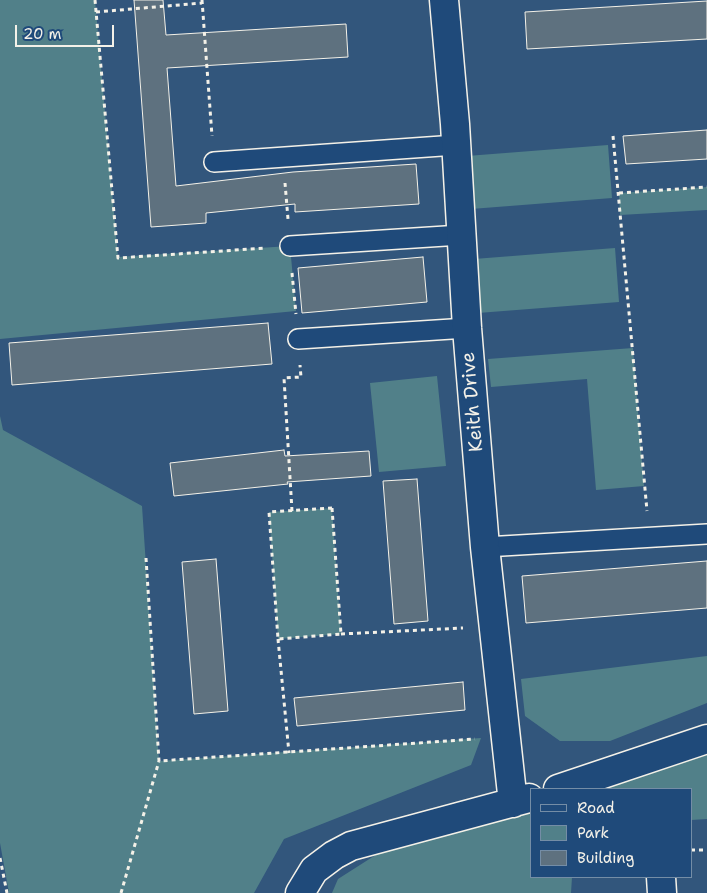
<!DOCTYPE html>
<style>
body{margin:0}
#map{position:relative;width:707px;height:893px;overflow:hidden;background:#32567c;font-family:"Shantell Sans",sans-serif}
canvas{display:block}
.legend{position:absolute;left:530px;top:788px;width:162px;height:90px;box-sizing:border-box;background:#1f4a7a;border:1px solid #748da6;margin:0;padding:6px 9px;list-style:none;font-size:15px;color:#f4f1e8}
.legend li{display:flex;align-items:center;gap:10px;height:25px}
.legend b{width:25px;border:1px solid #748da6}
.scale{position:absolute;left:15px;top:25px;width:99px;height:22px;box-sizing:border-box;border:2px solid #f4f1e8;border-top:0;padding-left:6px;font-size:15px;line-height:18px;white-space:nowrap;color:#f4f1e8;-webkit-text-stroke:4px #1f4a7a;paint-order:stroke}
</style>
<div id="map">
<canvas width="707" height="893"></canvas>
<ul class="legend">
<li><b style="height:6px;background:#1f4a7a"></b>Road</li>
<li><b style="height:14px;background:#518089"></b>Park</li>
<li><b style="height:14px;background:#5e717f"></b>Building</li>
</ul>
<div class="scale">20 m</div>
</div>
<script>
const g = document.querySelector('canvas').getContext('2d');
g.lineJoin = 'round';
function paint(path, color) { g.fillStyle = color; g.fill(path, 'evenodd'); }
const toPath = rows => new Path2D(rows.map(r => 'M' + r).join(''));
function trace(path, color, width, dash) { g.strokeStyle = color; g.lineWidth = width; g.lineCap = dash ? 'butt' : 'round'; g.setLineDash(dash || []); g.stroke(path); }
function label(font, color, halo, rows, align = 'center') {
  g.font = font + ' "Shantell Sans",sans-serif'; g.lineWidth = 5; g.setLineDash([]); g.textBaseline = 'middle'; g.strokeStyle = halo; g.fillStyle = color; for (const [text, x, y, turn = 0] of rows) {
    g.save(); g.translate(x, y); g.rotate((+turn || 0) * Math.PI / 180); g.textAlign = isNaN(turn) ? turn : align; if (halo) g.strokeText(text, 0, 0); g.fillText(text, 0, 0); g.restore();
  }
}
const green = toPath([
 [0,0,95,0,118,257,290,246,296,311,0,339],
 [608,145,612,198,471,209,467,156],
 [707,187,707,210,620,215,619,193],
 [615,248,619,302,478,313,474,259],
 [633,348,644,486,596,490,587,379,491,387,488,359],
 [437,376,446,466,379,472,370,383],
 [0,416,3,430,142,506,159,761,481,738,471,765,284,839,254,893,9,893,0,843],
 [332,508,341,634,278,639,269,512],
 [707,656,707,703,610,741,560,741,525,716,521,679],
 [707,755,707,819,691,820,691,789,600,789],
 [531,808,531,877,572,877,571,893,332,893,338,879,396,842]
]);
const building = toPath([
 [134,0,163,0,166,35,346,24,348,57,167,68,176,186,293,172,416,164,419,204,295,212,295,204,206,213,206,223,151,227,134,0],
 [707,1,707,39,527,49,525,12,707,1],
 [707,130,707,159,626,164,623,136,707,130],
 [423,257,427,302,302,313,298,268,423,257],
 [268,323,272,364,12,385,9,343,268,323],
 [284,450,285,456,369,451,371,476,287,482,288,484,174,496,170,463,284,450],
 [417,479,428,621,394,624,383,481,417,479],
 [216,559,228,711,194,714,182,562,216,559],
 [707,561,707,608,526,623,522,576,707,561],
 [463,682,465,710,297,726,294,698,463,682]
]);
const path = toPath([
 [95,0,118,258,266,248],
 [202,0,212,136],
 [96,12,202,3],
 [613,136,647,511],
 [285,183,288,219],
 [619,193,707,187],
 [292,273,296,314],
 [332,508,341,634,278,639,269,512,332,508],
 [292,511,284,378,301,377,300,365],
 [146,558,159,761,475,739],
 [341,634,463,628],
 [278,639,289,753],
 [691,850,707,850],
 [0,858,7,893],
 [121,893,159,761]
]);
const service = toPath([
 [214,162,456,145],
 [290,246,461,235],
 [298,339,467,328],
 [485,547,707,534]
]);
const minor = toPath([
 [444,0,455,124,467,328,485,547,513,803],
 [558,789,707,739],
 [661,877,662,893],
 [300,893,314,870,334,855,351,846,529,798]
]);
const streetNames = [
 ["Keith Drive",473,402,-95]
];
paint(green, '#518089');
paint(building, '#5e717f');
trace(building, '#f4f1e8', 1);
trace(service, '#f4f1e8', 22);
trace(minor, '#f4f1e8', 31);
trace(path, '#f4f1e8', 3, [4, 4]);
trace(service, '#1f4a7a', 19);
trace(minor, '#1f4a7a', 28);
label('19px', '#f4f1e8', '#1f4a7a', streetNames);
</script>
